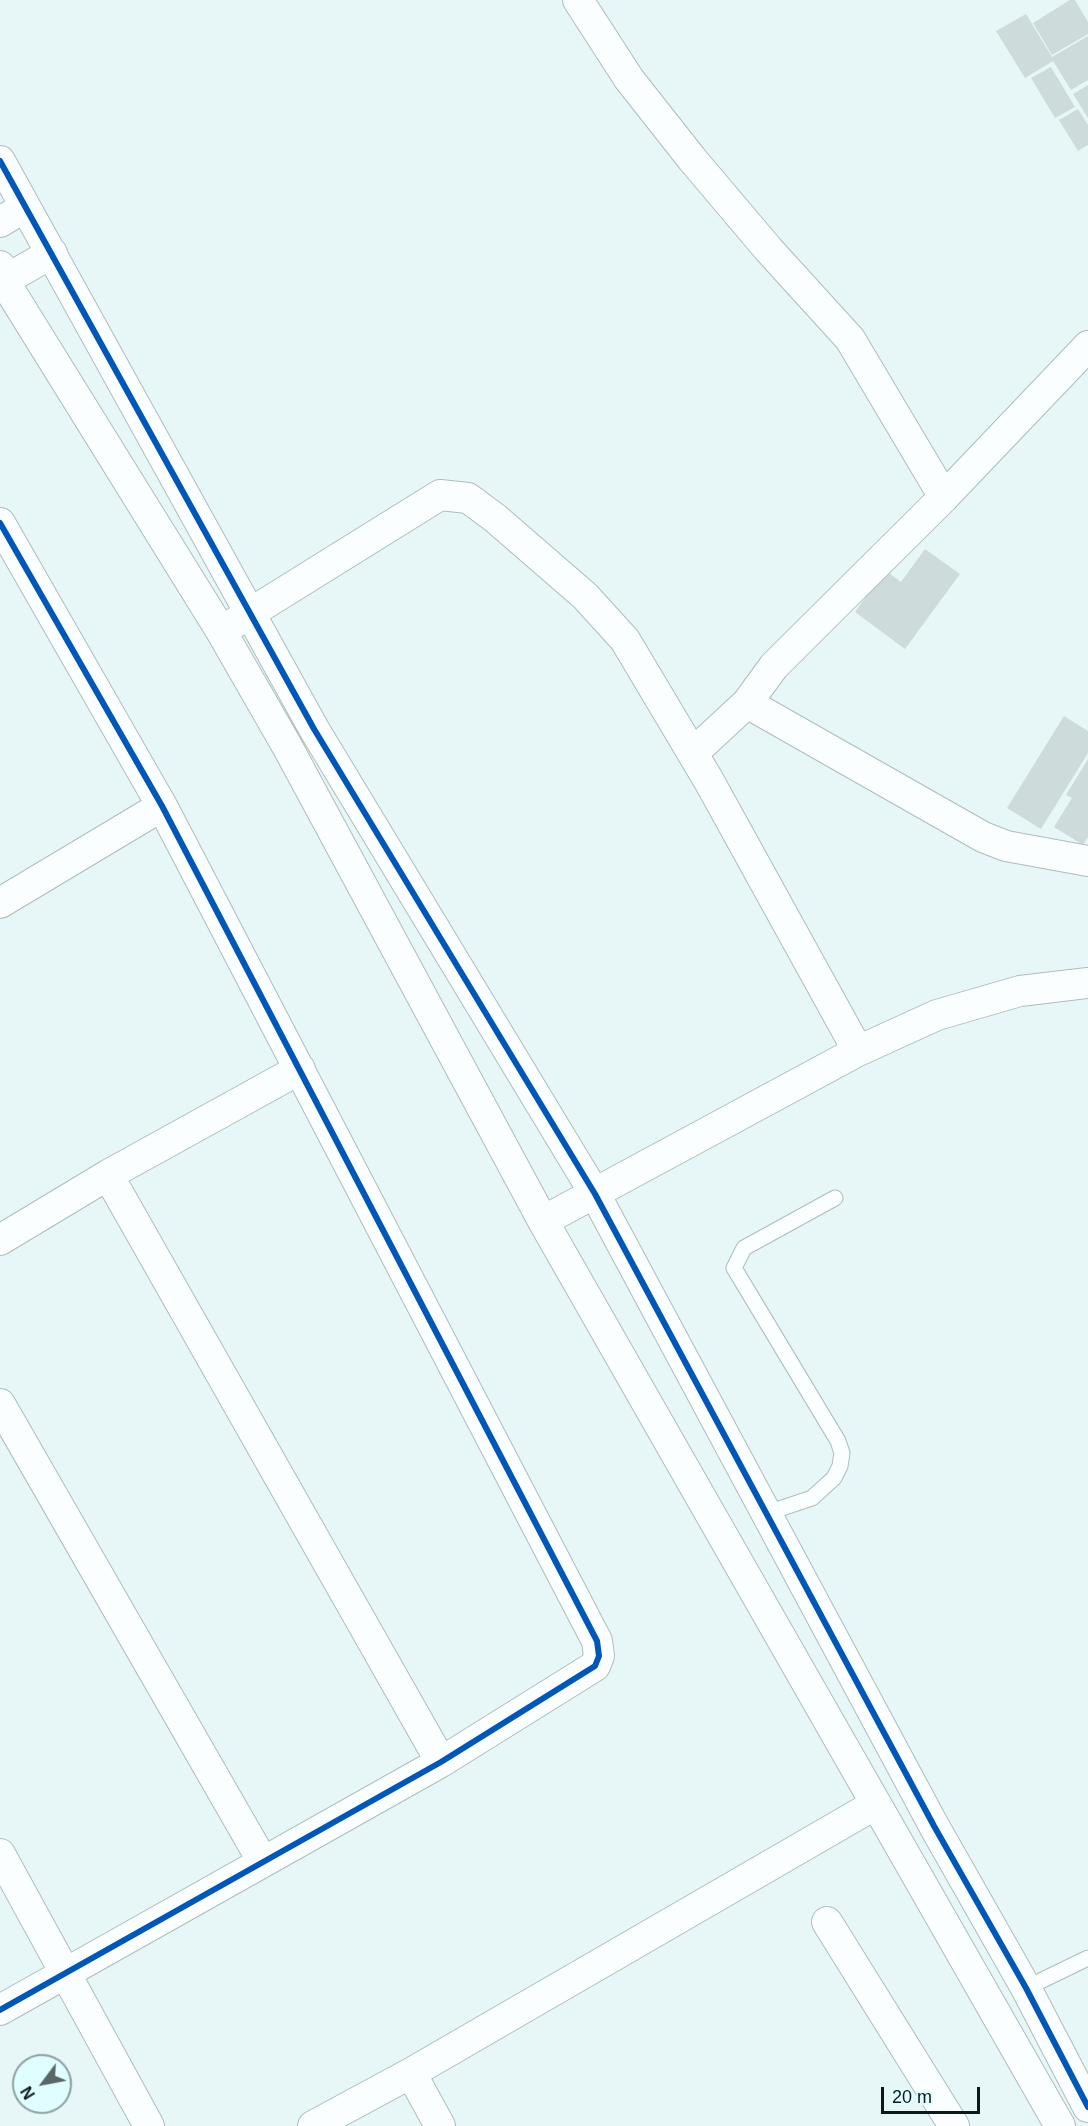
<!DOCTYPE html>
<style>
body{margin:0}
#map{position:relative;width:1088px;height:2126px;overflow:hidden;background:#e7f7f8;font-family:Arial,sans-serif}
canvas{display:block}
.north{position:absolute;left:12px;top:2054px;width:60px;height:60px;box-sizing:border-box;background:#e0fdff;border:2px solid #8ba2a3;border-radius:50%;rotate:238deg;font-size:16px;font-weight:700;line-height:24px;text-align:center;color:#0c191a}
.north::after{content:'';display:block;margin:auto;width:21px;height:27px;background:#596768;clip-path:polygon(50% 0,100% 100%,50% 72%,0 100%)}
.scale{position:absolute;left:881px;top:2087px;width:99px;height:27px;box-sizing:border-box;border:3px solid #0c191a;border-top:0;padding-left:8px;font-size:18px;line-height:21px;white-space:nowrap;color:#0c191a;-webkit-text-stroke:4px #e0fdff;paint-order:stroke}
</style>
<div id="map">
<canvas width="1088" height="2126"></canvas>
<div class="north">N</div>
<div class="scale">20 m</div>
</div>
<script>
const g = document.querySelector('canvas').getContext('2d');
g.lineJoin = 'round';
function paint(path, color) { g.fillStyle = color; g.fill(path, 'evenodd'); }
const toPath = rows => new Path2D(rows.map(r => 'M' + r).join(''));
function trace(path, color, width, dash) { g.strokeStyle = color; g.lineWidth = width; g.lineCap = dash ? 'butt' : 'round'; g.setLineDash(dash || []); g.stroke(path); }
const building = toPath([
 [1070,0,1075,0,1088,22,1088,34,1052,55,1033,23],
 [1026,14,1052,57,1088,36,1088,80,1071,90,1053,61,1025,78,996,31],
 [1051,67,1075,107,1055,118,1031,78],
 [1088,85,1088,118,1073,94],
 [1078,109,1088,125,1088,145,1078,151,1059,120],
 [925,549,960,574,905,649,855,612,885,570,901,582],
 [1064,716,1088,731,1088,753,1041,829,1007,808],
 [1088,759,1088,837,1083,845,1054,827,1072,798,1066,795]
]);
const lane = toPath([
 [767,1513,812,1498,834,1478,840,1466,842,1453,838,1441,734,1268,744,1248,835,1198],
 [1026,1988,1088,1958]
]);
const street = toPath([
 [578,0,629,79,692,159,769,250,850,339,944,497],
 [0,161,314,729,595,1194,934,1826,1026,1988,1088,2107],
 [0,222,25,207],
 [0,266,4,281,221,631,287,746,543,1221,1060,2126],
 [0,283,52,253],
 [1088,346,944,497,774,666,747,703,983,837,1006,846,1088,861],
 [0,523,162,806,597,1641,599,1656,595,1666,441,1762,0,2010],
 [231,625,440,495,468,498,495,518,585,596,625,640,709,781,858,1051,543,1221],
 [693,753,747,703],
 [0,903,162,806],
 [858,1051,937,1015,1020,991,1088,983],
 [108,1175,441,1762],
 [0,1240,108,1175,300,1069],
 [0,1404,263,1862],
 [0,1854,149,2126],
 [827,1922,954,2126],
 [411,2073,876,1804],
 [313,2126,411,2073,440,2126]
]);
const cycleway = toPath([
 [0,161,314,729,595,1194,934,1826,1026,1988,1088,2107],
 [0,523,162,806,597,1641,599,1656,595,1666,441,1762,0,2010]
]);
paint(building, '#cddcda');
trace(lane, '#aebcbd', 17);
trace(street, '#aebcbd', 32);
trace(lane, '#fbfefe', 15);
trace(street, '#fbfefe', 30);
trace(cycleway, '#0057b8', 6);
</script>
